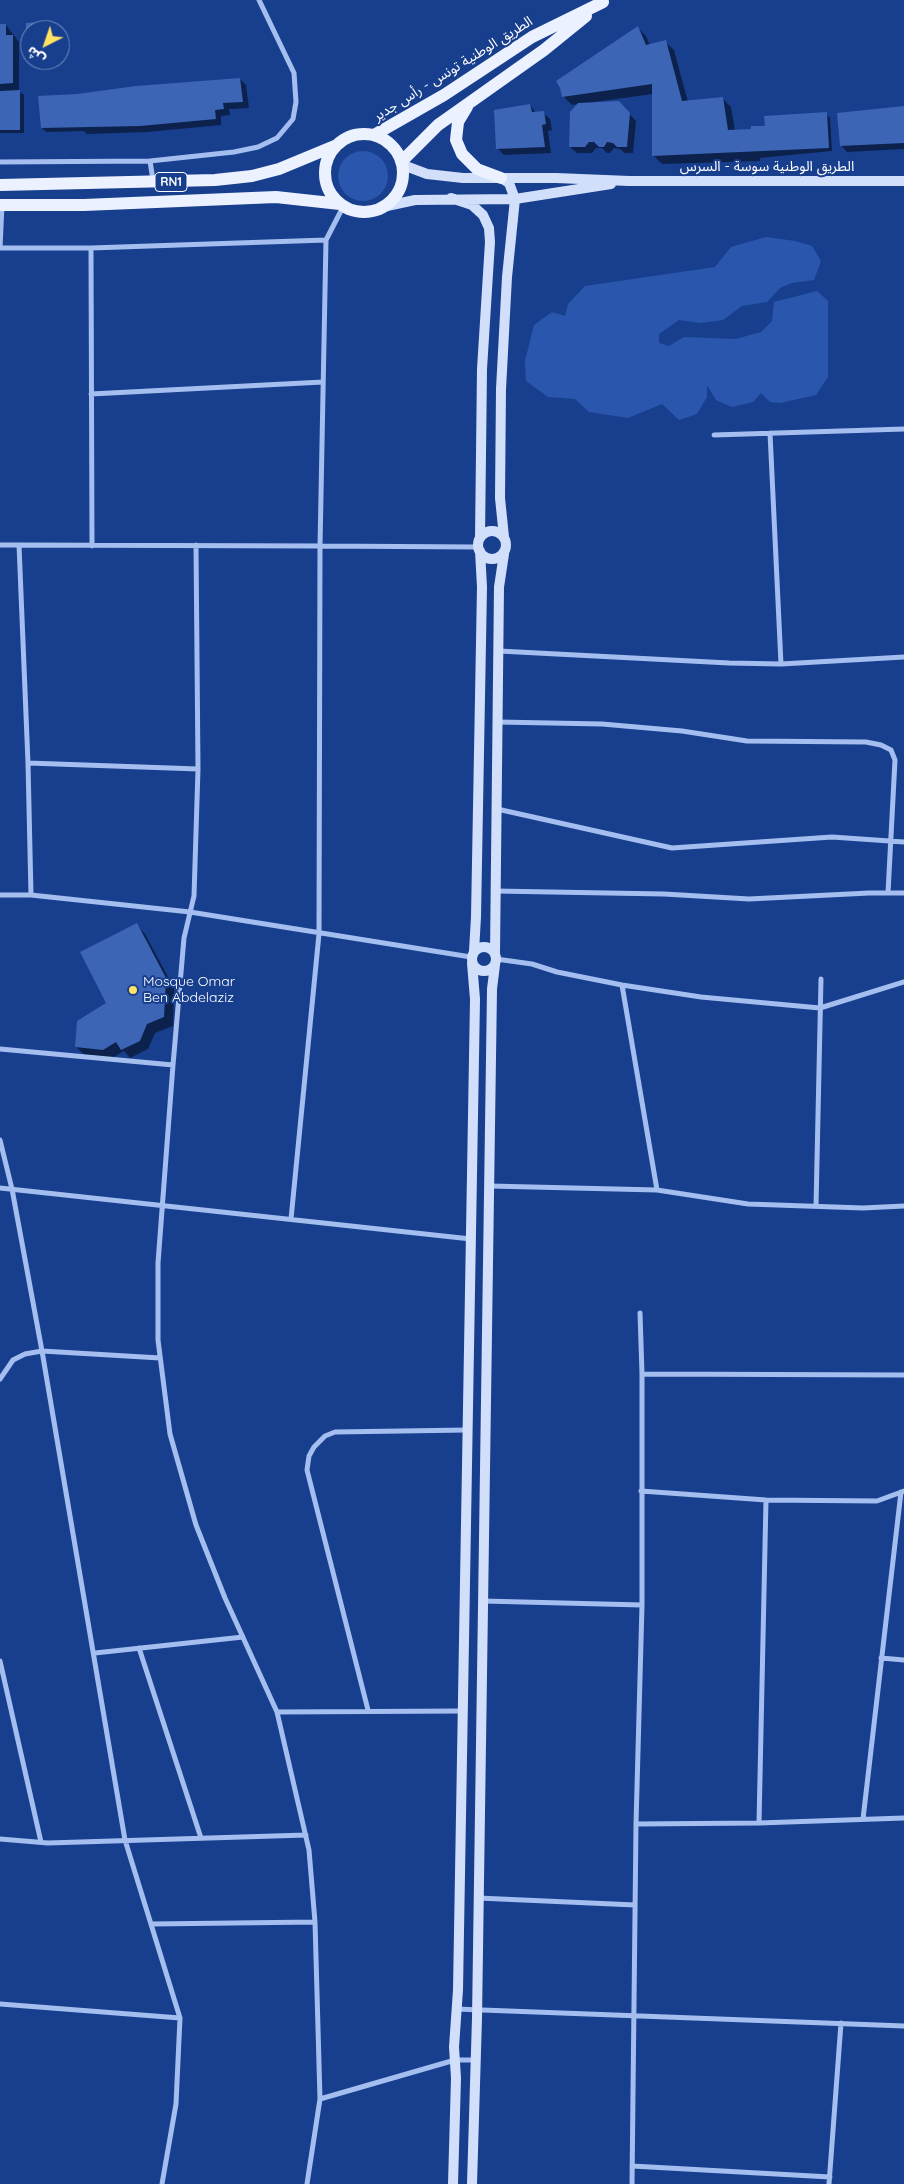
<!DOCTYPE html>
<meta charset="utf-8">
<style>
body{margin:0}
#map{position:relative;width:904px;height:2184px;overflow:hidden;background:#183f8e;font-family:Quicksand,"Noto Sans Arabic",sans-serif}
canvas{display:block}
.north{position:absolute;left:20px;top:20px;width:50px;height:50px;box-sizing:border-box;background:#183f8e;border:1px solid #748cbb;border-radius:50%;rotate:221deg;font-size:14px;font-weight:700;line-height:20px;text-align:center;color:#fff}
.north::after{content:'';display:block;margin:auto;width:18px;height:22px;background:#ffe262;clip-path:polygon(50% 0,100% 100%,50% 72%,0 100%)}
</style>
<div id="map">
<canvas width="904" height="2184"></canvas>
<div class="north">ش</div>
</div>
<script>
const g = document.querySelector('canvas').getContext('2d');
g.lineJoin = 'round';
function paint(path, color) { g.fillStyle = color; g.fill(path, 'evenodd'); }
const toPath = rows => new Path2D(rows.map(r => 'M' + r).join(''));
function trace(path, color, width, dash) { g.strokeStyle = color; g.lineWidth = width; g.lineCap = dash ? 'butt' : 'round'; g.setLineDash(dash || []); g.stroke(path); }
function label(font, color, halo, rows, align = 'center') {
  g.font = font + ' Quicksand,"Noto Sans Arabic",sans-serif'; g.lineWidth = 4; g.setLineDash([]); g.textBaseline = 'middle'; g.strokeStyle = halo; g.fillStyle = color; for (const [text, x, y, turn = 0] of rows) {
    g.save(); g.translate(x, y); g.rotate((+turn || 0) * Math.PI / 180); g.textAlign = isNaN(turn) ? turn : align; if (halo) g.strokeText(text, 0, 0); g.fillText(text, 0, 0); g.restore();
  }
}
const green = toPath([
 '338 176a25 25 0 1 1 50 0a25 25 0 1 1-50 0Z',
 [766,237,795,241,812,246,821,261,814,280,792,283,780,288,767,302,742,306,723,320,701,323,679,320,659,334,659,343,669,346,684,337,736,339,761,332,772,321,774,302,817,291,828,301,828,377,816,395,780,403,770,402,761,393,753,402,732,407,716,400,707,385,707,397,697,414,679,420,662,404,628,418,589,412,575,399,548,397,526,381,525,361,534,325,552,312,565,316,568,304,585,286,715,267,731,247]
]);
const shadow = toPath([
 [0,25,6,25,19,42,19,91,24,95,24,133,0,133],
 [638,28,646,36,650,46,665,42,674,50,688,102,722,98,731,107,735,131,753,130,826,114,830,118,832,151,760,158,760,161,662,164,653,155,653,94,594,102,594,104,625,109,636,121,633,153,625,153,620,149,614,148,610,153,607,153,602,148,596,148,592,153,577,153,570,147,579,104,572,105,563,96],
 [240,79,246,85,249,108,229,109,230,115,221,116,221,125,147,132,87,134,84,131,46,132,42,128,77,95],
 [530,105,536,113,543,113,550,119,552,130,548,131,551,153,504,155,498,149],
 [904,107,904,149,847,152,841,145],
 [137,925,145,934,174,988,173,1026,155,1033,148,1049,130,1058,124,1051,112,1058,85,1055,76,1047,108,1003]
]);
const building = toPath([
 [36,22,36,30,30,30,30,50,26,50,26,23],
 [0,24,6,24,6,35,13,35,13,83,0,84],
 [638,26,646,45,666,40,682,101,723,97,728,130,751,129,751,126,765,126,764,116,827,112,829,148,652,156,652,84,562,97,560,88,556,81],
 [240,78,243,102,223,103,224,109,215,110,216,119,140,126,41,128,38,96,77,94,136,86],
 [20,90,20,130,0,130,0,91],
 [619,101,630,113,627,147,617,147,613,143,607,142,604,147,599,147,594,142,589,142,585,147,569,147,570,112,578,103],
 [530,104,532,112,544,111,546,124,542,125,545,147,496,149,494,110],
 [904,106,904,143,840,146,837,113],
 [137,923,166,978,164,1017,147,1024,140,1041,121,1050,116,1042,103,1050,75,1047,77,1021,106,1003,80,952]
]);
const street = toPath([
 [150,161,153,180],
 [0,162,150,161,234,152,258,147,277,138,293,119,296,102,294,73,259,0],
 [343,207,326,240,320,546,478,547],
 [0,248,91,248,326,240],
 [0,248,2,205],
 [91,248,92,546],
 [91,394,323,382],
 [770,433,781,664],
 [714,435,904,429],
 [0,545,19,545],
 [196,545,198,769,194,896,184,938,173,1065,158,1263,158,1340,170,1434,196,1525,225,1598,277,1712,309,1850,315,1922,320,2099,307,2184],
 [499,651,729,663,781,664,904,657],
 [498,722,602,724,682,731,747,741,866,742,881,745,891,750,895,760,888,893],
 [28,763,198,769],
 [497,809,672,848,832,837,904,842],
 [495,891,664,894,749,899,869,893,904,893],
 [0,895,31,895,190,912,471,957],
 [31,895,28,763,19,545,320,546,319,934,291,1219],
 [496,959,532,964,557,972,622,985,701,997,820,1008,904,982],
 [622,985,657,1190],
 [0,1049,173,1065],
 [0,1140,12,1189,42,1351,125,1840,180,2018,0,2004],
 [490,1186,657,1190,748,1204,863,1208,904,1206],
 [0,1188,471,1239],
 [816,1206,821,979],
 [640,1313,642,1374,904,1375],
 [0,1379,13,1360,25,1354,42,1351,160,1358],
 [641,1491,766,1500,877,1501,904,1491],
 [483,1601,642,1605],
 [139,1648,201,1838],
 [95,1653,243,1637],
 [881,1658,904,1660],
 [0,1661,41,1842],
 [368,1710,307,1470,309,1456,314,1447,325,1436,335,1432,467,1430],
 [277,1712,463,1711],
 [863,1819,901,1492],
 [759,1823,766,1500],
 [636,1824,759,1823,904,1818],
 [0,1839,48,1843,306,1835],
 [478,1898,635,1905],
 [152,1924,315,1922],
 [456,2009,904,2026],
 [320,2099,455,2060,475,2060],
 [632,2166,830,2177],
 [162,2184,176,2104,180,2018],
 [632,2184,636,1824,642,1605,642,1374],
 [829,2184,841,2023]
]);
const secondary = toPath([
 [403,165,427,174,463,178,556,178,629,181,904,181],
 [501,178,509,183,515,199,507,277,501,389,500,498,504,537],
 [451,198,472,205,483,215,489,228,490,242,482,369,480,538],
 [387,206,415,200,515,199,611,184],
 '478 545a14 14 0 1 1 28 0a14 14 0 1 1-28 0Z',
 '472 959a12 12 0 1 1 24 0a12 12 0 1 1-24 0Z',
 [474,951,476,917,482,587,480,551],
 [495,953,499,587,504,554],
 [453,2184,456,2078,454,2047,458,1990,475,999,472,963],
 [472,2184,477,2018,492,989,495,965]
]);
const primary = toPath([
 [467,107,458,122,456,140,462,154,477,169,501,178],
 '325 173a39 39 0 1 1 78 0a39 39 0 1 1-78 0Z',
 [374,135,444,95,532,37,603,2],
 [402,161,438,125,544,50,586,16],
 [0,185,215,180,252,176,279,169,337,145],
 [0,205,84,205,276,197,340,204]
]);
const markers = [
 [133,990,5,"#ffe262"]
];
const shields = [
 [171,182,32]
];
const shieldNames = [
 ["RN1",171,182]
];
const streetNames = [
 ["الطريق الوطنية تونس - رأس جدير",453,69,-32],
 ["الطريق الوطنية سوسة - السرس",767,167]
];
const poiNames = [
 ["Mosque Omar",143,982],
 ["Ben Abdelaziz",143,998]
];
paint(green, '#2a57ad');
paint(shadow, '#0007');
paint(building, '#3c65b5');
trace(street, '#a4beef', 5);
trace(secondary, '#d1dffa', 10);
trace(primary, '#ecf1ff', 12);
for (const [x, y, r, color] of markers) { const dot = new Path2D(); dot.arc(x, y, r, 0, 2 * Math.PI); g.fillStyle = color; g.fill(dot); trace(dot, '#183f8e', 2); }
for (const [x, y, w] of shields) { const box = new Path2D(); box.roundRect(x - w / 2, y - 9.5, w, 19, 4); g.fillStyle = '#183f8e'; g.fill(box); trace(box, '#fff', 1); }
label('bold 12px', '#fff', null, shieldNames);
label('14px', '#fff', '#183f8e', streetNames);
label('14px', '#fff', '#183f8e', poiNames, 'left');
</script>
